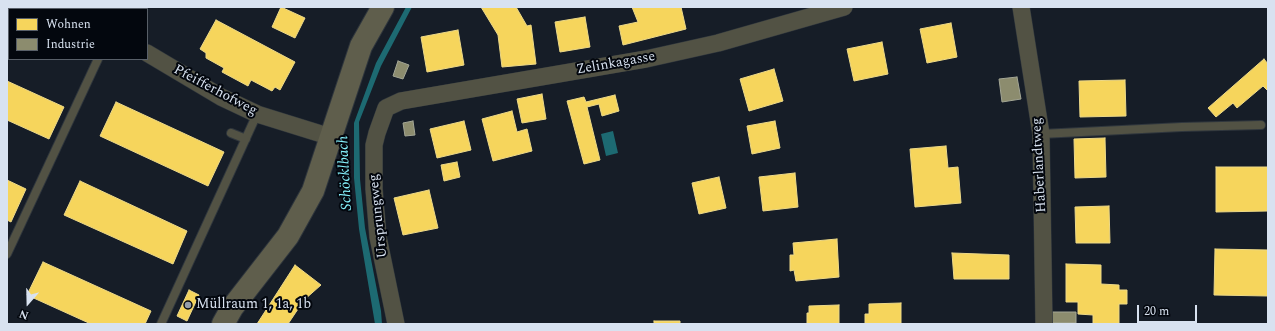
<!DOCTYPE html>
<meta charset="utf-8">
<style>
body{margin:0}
#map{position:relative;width:1275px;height:331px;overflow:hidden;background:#161d27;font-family:Spectral,serif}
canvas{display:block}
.frame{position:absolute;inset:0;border:8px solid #d8e2f0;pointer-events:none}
.legend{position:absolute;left:8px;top:8px;width:140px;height:52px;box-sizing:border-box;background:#03070e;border:1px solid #585f68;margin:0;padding:5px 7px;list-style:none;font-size:12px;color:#d8e2f0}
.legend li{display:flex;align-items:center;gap:8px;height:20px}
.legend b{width:20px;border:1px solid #585f68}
.north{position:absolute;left:8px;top:283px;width:40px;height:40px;-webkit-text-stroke:3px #03070e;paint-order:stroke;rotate:200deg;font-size:11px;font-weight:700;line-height:16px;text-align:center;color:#d8e2f0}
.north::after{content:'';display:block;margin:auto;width:14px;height:18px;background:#d8e2f0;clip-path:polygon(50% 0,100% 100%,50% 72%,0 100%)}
.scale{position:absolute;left:1137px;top:305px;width:60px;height:18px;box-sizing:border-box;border:2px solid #d8e2f0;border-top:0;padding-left:5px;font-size:12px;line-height:14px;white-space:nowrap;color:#d8e2f0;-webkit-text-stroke:3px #03070e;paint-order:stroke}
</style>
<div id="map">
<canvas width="1275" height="331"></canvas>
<div class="frame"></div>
<ul class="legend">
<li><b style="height:11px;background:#f6d55c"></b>Wohnen</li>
<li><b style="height:11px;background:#8c8c6e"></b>Industrie</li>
</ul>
<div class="north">N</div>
<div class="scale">20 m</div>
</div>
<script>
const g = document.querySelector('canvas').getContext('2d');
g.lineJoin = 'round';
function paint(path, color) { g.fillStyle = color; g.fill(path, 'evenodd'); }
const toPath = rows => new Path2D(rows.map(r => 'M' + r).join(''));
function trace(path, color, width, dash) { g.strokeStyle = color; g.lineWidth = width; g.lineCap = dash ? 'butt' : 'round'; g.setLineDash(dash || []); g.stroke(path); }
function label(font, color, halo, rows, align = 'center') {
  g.font = font + ' Spectral,serif'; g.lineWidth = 4; g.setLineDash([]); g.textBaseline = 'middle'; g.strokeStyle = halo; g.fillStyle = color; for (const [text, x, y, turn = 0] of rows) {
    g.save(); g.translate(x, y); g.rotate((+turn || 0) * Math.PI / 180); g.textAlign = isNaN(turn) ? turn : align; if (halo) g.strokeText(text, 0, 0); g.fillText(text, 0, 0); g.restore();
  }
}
const water = toPath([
 [406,7,412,7,381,66,359,122,360,179,365,228,381,311,382,324,375,324,359,229,354,178,354,123,376,63],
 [613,131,618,153,606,156,601,134]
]);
const homes = toPath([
 [7,7,27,7,30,9,9,9,9,14,7,13,7,7],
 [281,7,305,18,295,38,272,27,281,7],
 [481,7,516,7,527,26,531,25,536,64,502,67,498,35,481,7],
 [632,7,681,7,686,29,623,45,619,26,638,22,632,7],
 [585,17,590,47,560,52,555,22,585,17],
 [216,20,295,62,280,90,275,87,272,91,251,80,248,86,222,72,224,68,206,58,206,53,200,49,216,20],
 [951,23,957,57,927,63,920,29,951,23],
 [458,30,464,65,427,72,421,37,458,30],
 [882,42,888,74,854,81,847,49,882,42],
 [1264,59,1268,64,1268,91,1263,86,1237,108,1233,103,1216,117,1208,108,1264,59],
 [774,69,783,101,749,111,740,79,774,69],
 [1125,80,1126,116,1080,117,1079,81,1125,80],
 [7,81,64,107,49,139,7,120,7,81],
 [542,94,546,119,522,123,517,99,542,94],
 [615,95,619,111,602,116,599,104,587,107,600,160,584,164,567,101,584,97,586,102,615,95],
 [116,102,224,152,208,186,100,136,116,102],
 [512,111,517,132,527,129,532,151,493,161,482,119,512,111],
 [464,121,471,150,437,158,430,129,464,121],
 [775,121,780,148,752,154,747,126,775,121],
 [1105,138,1106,177,1075,178,1074,139,1105,138],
 [946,146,948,168,958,167,961,203,915,207,910,149,946,146],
 [457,162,460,177,444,181,441,165,457,162],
 [1216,167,1268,167,1268,211,1216,212,1216,167],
 [795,173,798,207,763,211,759,177,795,173],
 [719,177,726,208,699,214,692,183,719,177],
 [7,180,26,189,11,222,7,220,7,180],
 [80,181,187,231,173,264,64,215,80,181],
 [429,190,438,228,403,235,394,198,429,190],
 [1109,206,1110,243,1076,243,1075,207,1109,206],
 [837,239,839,277,796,281,794,270,790,271,790,255,794,255,793,243,837,239],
 [1215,249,1268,250,1268,296,1214,295,1215,249],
 [952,253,1009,255,1009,279,954,279,952,253],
 [43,262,151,311,145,324,91,324,27,295,43,262],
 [1066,264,1101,265,1101,284,1119,285,1119,290,1127,290,1127,304,1119,304,1119,324,1093,324,1093,315,1078,314,1078,302,1066,302,1066,264],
 [295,265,321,285,304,300,288,324,257,324,295,265],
 [189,290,199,295,187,321,177,316,189,290],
 [901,303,901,324,865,324,865,314,869,314,869,304,901,303],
 [839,305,839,324,807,324,807,313,809,313,809,306,839,305],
 [654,321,680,321,680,324,654,324,654,321]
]);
const industry = toPath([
 [398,61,409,65,403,79,393,76,398,61],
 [1017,77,1021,99,1002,102,999,79,1017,77],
 [413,121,415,135,405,136,403,123,413,121],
 [1052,312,1076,312,1076,323,1052,323,1052,312]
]);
const lane = toPath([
 [231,133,246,139],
 [1041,134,1182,127,1261,125],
 [7,254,98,59],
 [161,324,257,114]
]);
const street = toPath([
 [69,7,72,9],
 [1021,7,1041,134,1044,324],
 [147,53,221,97,257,114,331,137],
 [396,324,378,237,374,189,374,145,377,133,386,108,401,101,646,59,718,43,844,7]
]);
const secondary = toPath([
 [223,324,232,308,288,236,313,191,361,46,383,7]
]);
const markers = [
 [188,305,4,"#949daa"]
];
const streetNames = [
 ["Zelinkagasse",616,64,-10],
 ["Pfeifferhofweg",215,91,28],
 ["Haberlandtweg",1040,165,-93],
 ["Ursprungweg",379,216,-96]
];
const poiNames = [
 ["Müllraum 1, 1a, 1b",196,305]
];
const waterNames = [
 ["Schöcklbach",346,173,-93]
];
paint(water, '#1d6a72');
paint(homes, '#f6d55c');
trace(homes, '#edd988', 1);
paint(industry, '#8c8c6e');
trace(industry, '#a3a695', 1);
trace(lane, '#2f363d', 10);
trace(street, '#2f363d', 18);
trace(secondary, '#2f363d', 24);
trace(lane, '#525244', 8);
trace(street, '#525244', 17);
trace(secondary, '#5f5e4c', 22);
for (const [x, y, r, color] of markers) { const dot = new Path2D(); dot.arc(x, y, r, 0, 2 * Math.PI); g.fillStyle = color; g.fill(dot); trace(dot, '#03070e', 1.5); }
label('14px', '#d8e2f0', '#03070e', streetNames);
label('14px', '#d8e2f0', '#03070e', poiNames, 'left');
label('italic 15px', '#85f1fc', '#03070e', waterNames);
</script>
